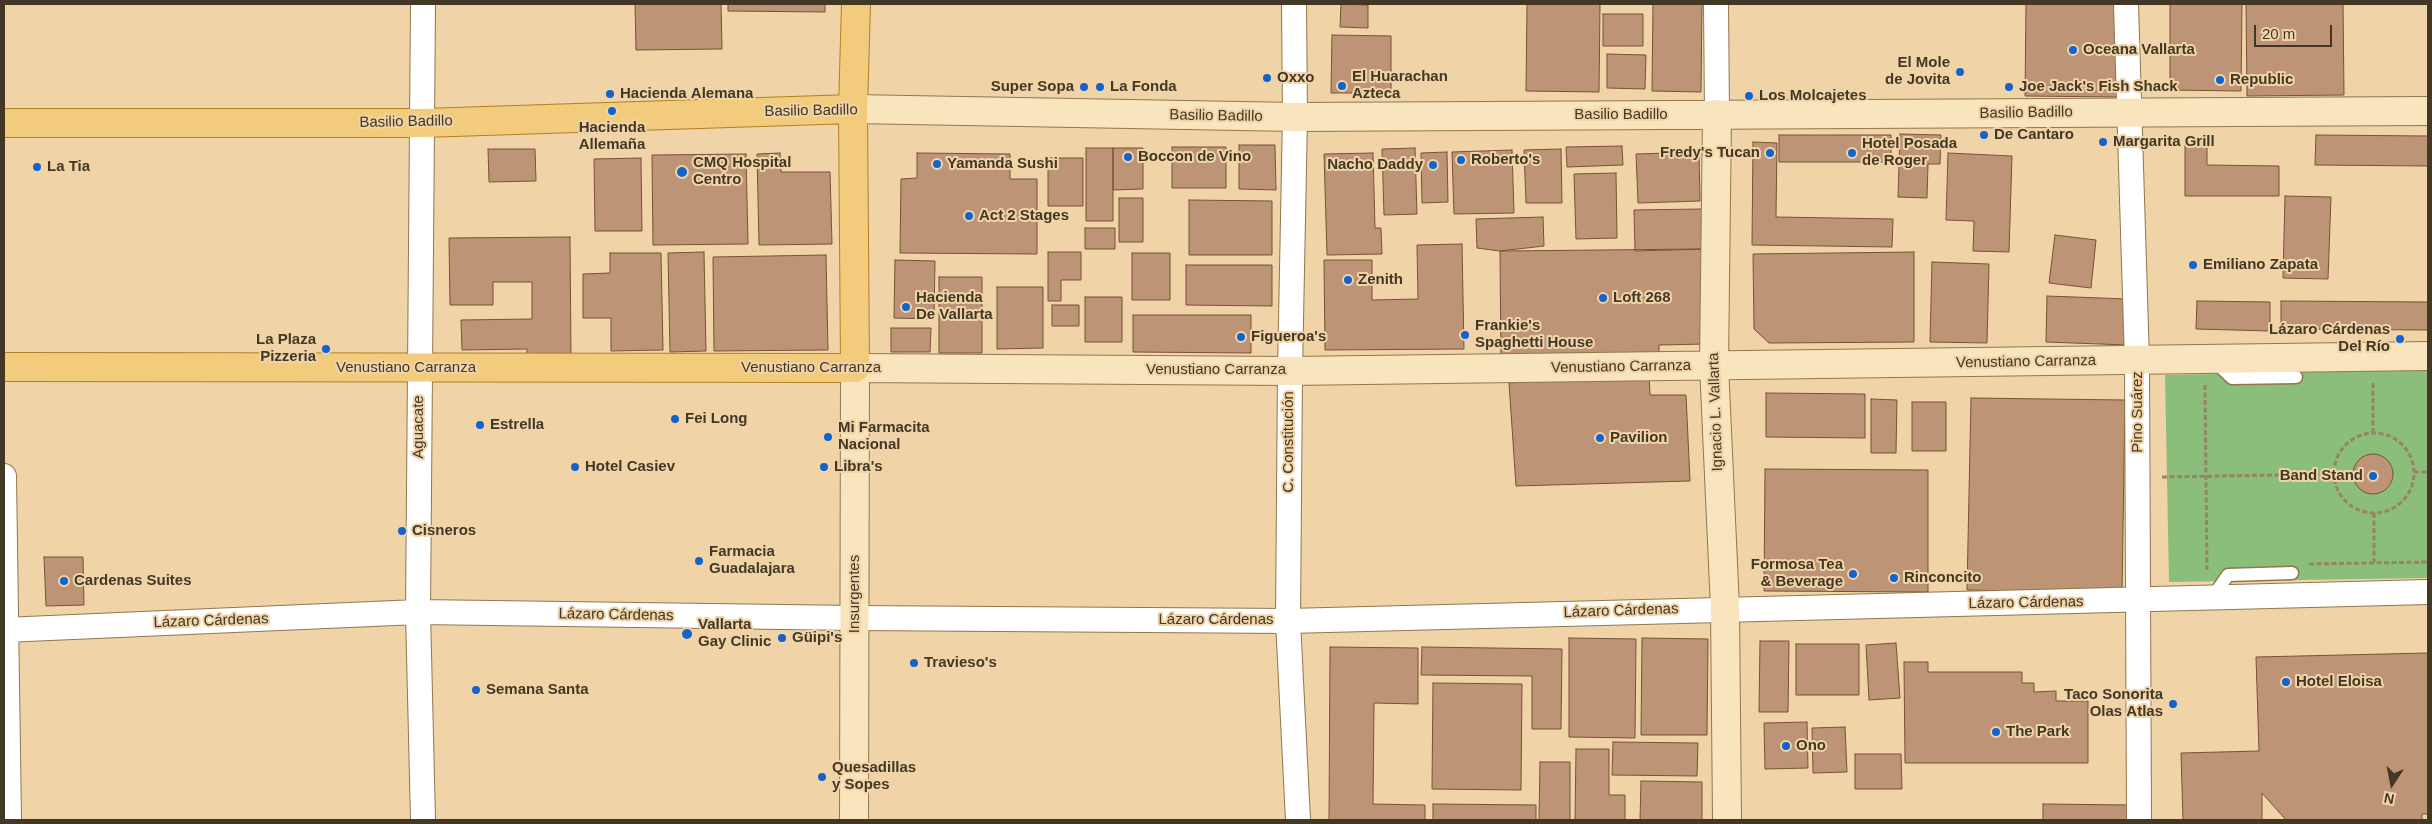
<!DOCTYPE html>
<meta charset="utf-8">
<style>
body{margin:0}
#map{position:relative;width:2432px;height:824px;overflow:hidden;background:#f0d4a8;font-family:Arial,sans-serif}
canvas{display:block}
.frame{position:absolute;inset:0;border:5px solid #433726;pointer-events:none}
.north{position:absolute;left:2367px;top:759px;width:50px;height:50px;-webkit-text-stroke:4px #f0d4a8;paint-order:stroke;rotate:191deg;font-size:14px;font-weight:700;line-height:20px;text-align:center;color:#433726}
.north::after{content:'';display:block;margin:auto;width:18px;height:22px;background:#433726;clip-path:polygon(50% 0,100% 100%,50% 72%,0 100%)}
.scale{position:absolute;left:2254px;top:25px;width:78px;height:22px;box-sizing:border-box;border:2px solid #433726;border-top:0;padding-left:6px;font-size:15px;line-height:18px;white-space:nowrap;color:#433726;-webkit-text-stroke:4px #f0d4a8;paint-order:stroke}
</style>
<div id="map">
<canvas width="2432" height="824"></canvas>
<div class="frame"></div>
<div class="north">N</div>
<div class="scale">20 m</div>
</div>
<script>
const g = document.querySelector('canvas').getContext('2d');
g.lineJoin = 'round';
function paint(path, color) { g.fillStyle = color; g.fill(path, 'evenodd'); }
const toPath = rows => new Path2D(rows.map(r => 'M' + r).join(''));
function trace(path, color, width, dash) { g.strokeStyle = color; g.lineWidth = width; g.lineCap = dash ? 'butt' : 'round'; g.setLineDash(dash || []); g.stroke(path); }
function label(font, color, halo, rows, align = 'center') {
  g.font = font + ' Arial,sans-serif'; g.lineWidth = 4; g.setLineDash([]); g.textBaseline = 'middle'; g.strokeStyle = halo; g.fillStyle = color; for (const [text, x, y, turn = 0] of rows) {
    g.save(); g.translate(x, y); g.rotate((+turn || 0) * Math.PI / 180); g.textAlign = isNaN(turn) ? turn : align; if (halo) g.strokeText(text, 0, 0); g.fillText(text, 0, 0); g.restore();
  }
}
const green = toPath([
 [2428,370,2428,578,2169,582,2165,375]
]);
const building = toPath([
 [635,4,721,4,722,49,636,50,635,4],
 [728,4,825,4,825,12,728,11,728,4],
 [1341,4,1368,5,1368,28,1340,27,1341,4],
 [1527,4,1600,4,1599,92,1526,91,1527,4],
 [1653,4,1702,4,1701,92,1652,91,1653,4],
 [2026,4,2121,4,2120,97,2025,96,2026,4],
 [2170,4,2242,4,2241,91,2170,90,2170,4],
 [2246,4,2343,4,2344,95,2247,96,2246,4],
 [1603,14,1643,14,1643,46,1603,46,1603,14],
 [1332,35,1391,36,1391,93,1331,93,1332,35],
 [1607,54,1646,55,1645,89,1607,88,1607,54],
 [1900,134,1941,135,1940,164,1928,164,1927,198,1898,197,1900,134],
 [1779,135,1891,135,1891,162,1779,162,1779,135],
 [2316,135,2428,136,2428,166,2315,165,2316,135],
 [2185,139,2207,140,2207,165,2279,166,2279,196,2185,196,2185,139],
 [1753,142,1777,143,1776,217,1893,219,1892,247,1752,245,1753,142],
 [1239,145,1275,145,1276,190,1239,189,1239,145],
 [1622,146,1623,165,1567,167,1566,147,1622,146],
 [1172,147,1226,147,1226,188,1172,188,1172,147],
 [1086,148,1113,148,1113,221,1086,221,1086,148],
 [1113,148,1143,148,1143,189,1113,190,1113,148],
 [1415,148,1417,214,1384,215,1382,149,1415,148],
 [488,149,535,149,536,181,489,182,488,149],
 [1561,149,1562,203,1526,203,1524,150,1561,149],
 [1512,150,1514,213,1454,214,1452,152,1512,150],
 [1447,152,1448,202,1422,203,1421,153,1447,152],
 [1699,152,1700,201,1638,203,1636,154,1699,152],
 [780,153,781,172,830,172,832,244,759,245,757,154,780,153],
 [917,153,1010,154,1010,179,1037,179,1037,254,900,253,901,179,917,178,917,153],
 [1373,153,1375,228,1381,228,1382,254,1327,255,1324,154,1373,153],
 [1948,153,2012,156,2009,252,1973,251,1974,221,1946,220,1948,153],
 [746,154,748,244,653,245,652,155,746,154],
 [641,158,642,231,595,231,594,159,641,158],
 [1048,158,1083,158,1083,206,1048,206,1048,158],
 [1616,173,1617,238,1576,239,1574,174,1616,173],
 [2285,196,2331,197,2328,279,2283,278,2285,196],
 [1119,198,1143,198,1143,242,1119,242,1119,198],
 [1189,200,1272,201,1272,255,1189,255,1189,200],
 [1702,209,1704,249,1635,251,1634,210,1702,209],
 [1543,217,1544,246,1500,251,1477,248,1476,219,1543,217],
 [1085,228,1115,228,1115,249,1085,249,1085,228],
 [2055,235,2096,240,2091,288,2049,283,2055,235],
 [570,237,571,358,527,358,527,349,462,350,461,320,532,319,532,282,493,282,493,305,450,305,449,238,570,237],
 [1462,244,1464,349,1325,350,1324,260,1372,260,1372,300,1418,299,1417,245,1462,244],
 [1704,249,1706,344,1659,345,1659,360,1501,362,1500,251,1704,249],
 [704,252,706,351,670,352,668,253,704,252],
 [1048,252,1081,252,1081,280,1061,280,1061,301,1048,301,1048,252],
 [1914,252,1914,342,1769,343,1754,329,1753,254,1914,252],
 [610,253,661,253,663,350,611,351,611,318,583,318,583,274,610,273,610,253],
 [1132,253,1170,253,1170,300,1132,300,1132,253],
 [826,255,828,350,714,351,713,257,826,255],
 [895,260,935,261,934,319,894,318,895,260],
 [1932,262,1989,264,1987,343,1930,342,1932,262],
 [1186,265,1272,265,1272,306,1186,305,1186,265],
 [939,277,982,277,982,353,939,353,939,277],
 [997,287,1043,287,1043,348,997,349,997,287],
 [2047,296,2128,299,2127,345,2046,342,2047,296],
 [1085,297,1122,297,1122,342,1085,342,1085,297],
 [2197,301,2270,302,2270,331,2196,329,2197,301],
 [2281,301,2428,302,2428,330,2281,329,2281,301],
 [1052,305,1079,305,1079,326,1052,326,1052,305],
 [1133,315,1251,315,1251,353,1133,352,1133,315],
 [891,328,931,328,930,352,891,352,891,328],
 [1649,373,1650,395,1686,395,1690,481,1516,486,1509,383,1649,373],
 [1766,393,1865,394,1865,438,1766,437,1766,393],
 [1971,398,2125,400,2122,593,1967,590,1971,398],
 [1871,399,1897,400,1896,453,1871,453,1871,399],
 [1912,402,1946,402,1946,451,1912,451,1912,402],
 '2353 474a20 20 0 1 1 40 0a20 20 0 1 1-40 0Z',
 [1765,469,1928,470,1928,592,1764,591,1765,469],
 [44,557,83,557,84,605,46,606,44,557],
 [1569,638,1636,639,1635,738,1569,737,1569,638],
 [1642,638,1708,639,1707,735,1641,735,1642,638],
 [1760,641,1789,641,1788,712,1759,712,1760,641],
 [1896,643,1900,698,1869,700,1866,645,1896,643],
 [1796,644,1859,644,1859,695,1796,695,1796,644],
 [1330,647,1418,648,1418,704,1374,703,1373,804,1425,805,1425,820,1329,820,1330,647],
 [1422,647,1562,649,1561,729,1532,729,1532,676,1421,675,1422,647],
 [2428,653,2428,814,2422,814,2422,820,2286,820,2262,793,2262,820,2183,820,2181,753,2259,751,2256,657,2428,653],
 [1904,662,1928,662,1928,672,2022,672,2022,683,2034,683,2034,692,2056,691,2056,701,2088,701,2088,763,1905,763,1904,662],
 [1433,683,1522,684,1521,790,1432,789,1433,683],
 [1807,722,1808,768,1765,769,1764,723,1807,722],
 [1845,727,1847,772,1813,773,1812,728,1845,727],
 [1613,742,1698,743,1697,776,1612,775,1613,742],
 [1576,749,1609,749,1609,795,1625,795,1625,820,1575,820,1576,749],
 [1855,754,1901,754,1902,789,1855,789,1855,754],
 [1540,762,1570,762,1570,820,1539,820,1540,762],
 [1641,781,1702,782,1702,820,1640,820,1641,781],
 [1433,804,1536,805,1536,820,1433,820,1433,804],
 [2043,804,2131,805,2131,820,2043,820,2043,804]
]);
const path = toPath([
 [2373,383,2373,433],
 [2205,385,2207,571],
 '2334 473a40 40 0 1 1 80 0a40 40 0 1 1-80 0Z',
 [2414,472,2428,472],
 [2162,477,2334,474],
 [2374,513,2374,562],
 [2309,564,2428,562]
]);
const lane = toPath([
 [2214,361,2232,378,2296,377],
 [2212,598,2228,575,2292,573]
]);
const street = toPath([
 [423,4,418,612,423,820],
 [1294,4,1295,117,1290,371,1288,621,1298,820],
 [1716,4,1717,114],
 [2126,4,2137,361,2139,820],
 [4,476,9,820],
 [4,630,418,612,855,618,1288,621,2428,592]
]);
const secondary = toPath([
 [853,109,1295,117,2428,111],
 [1717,114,1714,365,1725,608,1727,820],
 [854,820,855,368,1290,371,2428,356]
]);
const primary = toPath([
 [4,123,423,123,853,109],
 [4,367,855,368,853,109,856,4]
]);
const markers = [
 [2073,50,5,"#1462cc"],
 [1960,72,5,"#1462cc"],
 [1267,78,5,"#1462cc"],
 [2220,80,5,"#1462cc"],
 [1342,86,5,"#1462cc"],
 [1084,87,5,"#1462cc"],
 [1100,87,5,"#1462cc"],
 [2009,87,5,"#1462cc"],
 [610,94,5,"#1462cc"],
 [1749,96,5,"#1462cc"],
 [612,111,5,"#1462cc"],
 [1984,135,5,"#1462cc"],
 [2103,142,5,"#1462cc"],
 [1770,153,5,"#1462cc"],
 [1852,153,5,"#1462cc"],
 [1128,157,5,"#1462cc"],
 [1461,160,5,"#1462cc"],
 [937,164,5,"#1462cc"],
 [1433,165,5,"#1462cc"],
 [37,167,5,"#1462cc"],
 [682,172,6,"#1462cc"],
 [969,216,5,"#1462cc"],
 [2193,265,5,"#1462cc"],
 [1348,280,5,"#1462cc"],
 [1603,298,5,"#1462cc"],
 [906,307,5,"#1462cc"],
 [1465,335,5,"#1462cc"],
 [1241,337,5,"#1462cc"],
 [2400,339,5,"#1462cc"],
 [326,349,5,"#1462cc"],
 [675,419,5,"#1462cc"],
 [480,425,5,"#1462cc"],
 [828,437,5,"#1462cc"],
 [1600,438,5,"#1462cc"],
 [575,467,5,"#1462cc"],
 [824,467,5,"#1462cc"],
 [2373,476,5,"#1462cc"],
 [402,531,5,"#1462cc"],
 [699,561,5,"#1462cc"],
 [1853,574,5,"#1462cc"],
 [1894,578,5,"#1462cc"],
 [64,581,5,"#1462cc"],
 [687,634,6,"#1462cc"],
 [782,638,5,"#1462cc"],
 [914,663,5,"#1462cc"],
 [2286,682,5,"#1462cc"],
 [476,690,5,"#1462cc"],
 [2173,704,5,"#1462cc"],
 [1996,732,5,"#1462cc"],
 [1786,746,5,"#1462cc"],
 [822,777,5,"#1462cc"]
];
const poiNames = [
 ["Oceana Vallarta",2083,50],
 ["El Mole",1950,63,"right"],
 ["de Jovita",1950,80,"right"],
 ["El Huarachan",1352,77],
 ["Azteca",1352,94],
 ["Oxxo",1277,78],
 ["Republic",2230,80],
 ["Super Sopa",1074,87,"right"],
 ["La Fonda",1110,87],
 ["Joe Jack's Fish Shack",2019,87],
 ["Hacienda Alemana",620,94],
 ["Los Molcajetes",1759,96],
 ["Hacienda",612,128,"center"],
 ["Allemaña",612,145,"center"],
 ["De Cantaro",1994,135],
 ["Margarita Grill",2113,142],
 ["Hotel Posada",1862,144],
 ["de Roger",1862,161],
 ["Fredy's Tucan",1760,153,"right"],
 ["Boccon de Vino",1138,157],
 ["Roberto's",1471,160],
 ["CMQ Hospital",693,163],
 ["Centro",693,180],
 ["Yamanda Sushi",947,164],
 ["Nacho Daddy",1423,165,"right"],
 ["La Tia",47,167],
 ["Act 2 Stages",979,216],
 ["Emiliano Zapata",2203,265],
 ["Zenith",1358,280],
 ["Hacienda",916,298],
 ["De Vallarta",916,315],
 ["Loft 268",1613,298],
 ["Frankie's",1475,326],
 ["Spaghetti House",1475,343],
 ["Lázaro Cárdenas",2390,330,"right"],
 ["Del Río",2390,347,"right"],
 ["Figueroa's",1251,337],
 ["La Plaza",316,340,"right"],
 ["Pizzeria",316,357,"right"],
 ["Fei Long",685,419],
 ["Estrella",490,425],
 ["Mi Farmacita",838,428],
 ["Nacional",838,445],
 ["Pavilion",1610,438],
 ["Hotel Casiev",585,467],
 ["Libra's",834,467],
 ["Band Stand",2363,476,"right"],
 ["Cisneros",412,531],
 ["Farmacia",709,552],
 ["Guadalajara",709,569],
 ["Formosa Tea",1843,565,"right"],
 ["& Beverage",1843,582,"right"],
 ["Rinconcito",1904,578],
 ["Cardenas Suites",74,581],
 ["Vallarta",698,625],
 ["Gay Clinic",698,642],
 ["Güipi's",792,638],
 ["Travieso's",924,663],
 ["Hotel Eloisa",2296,682],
 ["Semana Santa",486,690],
 ["Taco Sonorita",2163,695,"right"],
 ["Olas Atlas",2163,712,"right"],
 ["The Park",2006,732],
 ["Ono",1796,746],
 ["Quesadillas",832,768],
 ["y Sopes",832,785]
];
const streetNames = [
 ["Basilio Badillo",811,111,-1],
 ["Basilio Badillo",2026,113,-1],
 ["Basilio Badillo",1621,115],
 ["Basilio Badillo",1216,116,1],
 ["Basilio Badillo",406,122,-1],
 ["Venustiano Carranza",2026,362,-1],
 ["Venustiano Carranza",1621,367,-1],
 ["Venustiano Carranza",406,368],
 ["Venustiano Carranza",811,368],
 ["Venustiano Carranza",1216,370],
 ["Ignacio L. Vallarta",1716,412,-92],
 ["Pino Suárez",2138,412,-90],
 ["Aguacate",419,427,-90],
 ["C. Constitución",1289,442,-90],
 ["Insurgentes",855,594,-90],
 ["Lázaro Cárdenas",2026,603,-1],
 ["Lázaro Cárdenas",1621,611,-2],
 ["Lázaro Cárdenas",616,615,1],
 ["Lázaro Cárdenas",1216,620],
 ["Lázaro Cárdenas",211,621,-2]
];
paint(green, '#8bbd7b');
paint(building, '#bd9475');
trace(building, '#775235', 1);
trace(lane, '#91774e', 15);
trace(street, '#91774e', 26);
trace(secondary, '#91774e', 30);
trace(primary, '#af8026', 30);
trace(path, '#978365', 3, [5, 2.5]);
trace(lane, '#fff', 12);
trace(street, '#fff', 24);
trace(secondary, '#f8e5be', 28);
trace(primary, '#f2cb7d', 28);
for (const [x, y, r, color] of markers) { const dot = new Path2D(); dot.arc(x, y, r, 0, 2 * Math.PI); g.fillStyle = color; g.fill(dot); trace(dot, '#f0d4a8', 2); }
label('bold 15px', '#433726', '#f0d4a8', poiNames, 'left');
label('15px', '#433726', '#f0d4a8', streetNames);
</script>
